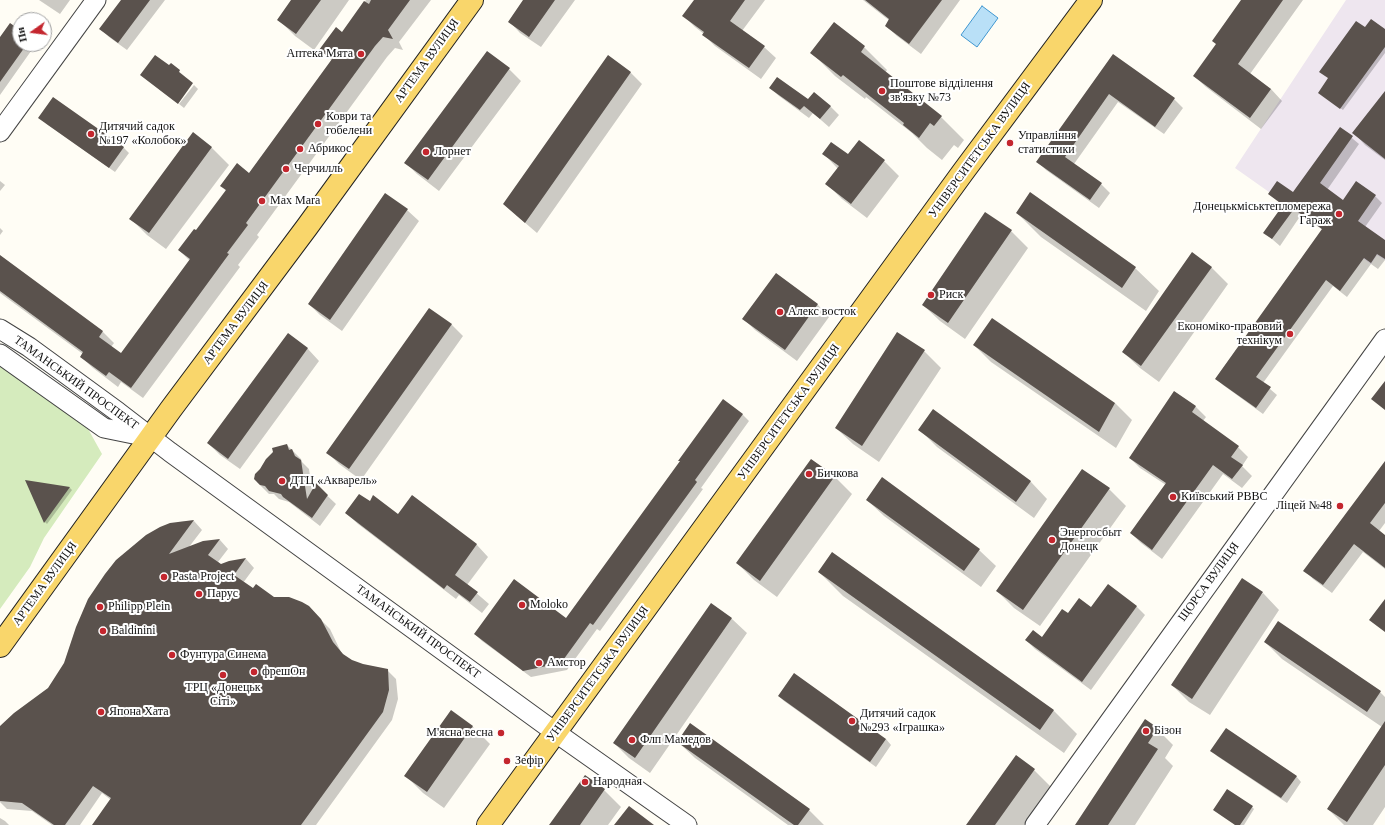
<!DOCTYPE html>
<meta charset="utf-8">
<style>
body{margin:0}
#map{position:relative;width:1385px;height:825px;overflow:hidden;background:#fffdf5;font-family:Georgia,serif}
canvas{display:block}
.north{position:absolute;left:12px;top:12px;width:40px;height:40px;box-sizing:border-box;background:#fff;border:1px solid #a0a0a0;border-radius:50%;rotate:256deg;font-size:11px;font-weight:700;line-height:16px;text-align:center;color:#111}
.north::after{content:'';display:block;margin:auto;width:14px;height:18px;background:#c4262e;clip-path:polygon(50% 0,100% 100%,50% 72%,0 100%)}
</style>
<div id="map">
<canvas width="1385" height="825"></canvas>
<div class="north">Пн</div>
</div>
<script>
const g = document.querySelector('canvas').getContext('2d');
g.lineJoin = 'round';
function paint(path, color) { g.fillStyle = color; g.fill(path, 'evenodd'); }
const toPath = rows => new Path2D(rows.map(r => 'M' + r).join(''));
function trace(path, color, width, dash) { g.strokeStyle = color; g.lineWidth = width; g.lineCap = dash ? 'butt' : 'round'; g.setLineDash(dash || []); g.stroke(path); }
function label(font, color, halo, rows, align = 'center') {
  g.font = font + ' Georgia,serif'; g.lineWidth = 4; g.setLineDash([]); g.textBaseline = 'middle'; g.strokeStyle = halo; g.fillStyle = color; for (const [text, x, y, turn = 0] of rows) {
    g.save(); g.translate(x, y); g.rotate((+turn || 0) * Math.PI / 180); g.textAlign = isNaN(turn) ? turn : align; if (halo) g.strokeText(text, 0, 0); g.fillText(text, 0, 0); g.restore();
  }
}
const industrial = toPath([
 [1346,0,1385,0,1385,260,1377,255,1371,264,1235,168]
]);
const green = toPath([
 [0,365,87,427,102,454,44,538,30,567,0,609]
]);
const water = toPath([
 [982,6,998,18,977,47,961,35,982,6]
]);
const shadow = toPath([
 [39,0,70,0,60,14],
 [122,0,165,0,127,50,109,37,101,29],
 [292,0,349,0,314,50,295,36,278,19],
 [366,0,431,0,399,42,403,50,395,48,387,57,257,235,259,237,238,265,240,267,143,398,121,382,118,387,93,368,81,357,83,354,0,293,0,256,103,332,114,343,111,347,121,354,190,261,179,250,197,232,226,191,222,186,249,174,332,61,321,50,342,33],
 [524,0,575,0,541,47,520,33,509,21],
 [695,0,765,0,742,31,764,47,776,58,761,79,715,46,704,35,704,34,695,27,684,16],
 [863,0,960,0,921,54,897,36,886,26,890,21],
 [1243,0,1303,0,1250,74,1271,89,1282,101,1261,129,1206,87,1194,76,1217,44],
 [834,23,864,47,887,70,885,73,941,117,964,140,958,148,954,145,942,160,927,148,912,133,866,97,865,99,835,76,812,53],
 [1366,28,1385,30,1385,53,1343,110,1322,95],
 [20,31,20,44,36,44,0,95,0,39],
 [487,52,509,69,521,81,439,191,417,174,406,163],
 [1113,55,1174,99,1183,108,1164,134,1118,102,1074,164,1101,184,1110,193,1099,208,1046,170,1038,162],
 [608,57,631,73,642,84,537,233,516,215],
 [171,64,185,77,177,103,141,75,169,66],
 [194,85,198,89,184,108,179,104],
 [770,88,830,106,839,115,829,127,813,113,809,118,779,96],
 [1385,93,1385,160,1365,145,1354,133],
 [45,123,123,147,129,153,115,172],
 [1340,128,1359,144,1327,190,1343,201,1375,196,1382,203,1365,227,1385,241,1385,260,1378,269,1371,264,1347,297,1333,286,1263,383,1277,395,1263,414,1223,385,1216,378,1323,230,1301,215,1280,246,1265,233,1284,206,1269,194,1293,194],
 [193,134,212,148,229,165,166,249,147,235,131,219],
 [823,153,884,161,899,176,867,218,842,199,827,184,838,169],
 [0,181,5,185,0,191],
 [407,210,419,221,342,331,320,315,309,304],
 [1017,213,1135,268,1159,291,1146,311,1041,237],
 [0,228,3,231,0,235],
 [1011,231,1028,248,965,339,940,321,923,305],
 [1211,267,1228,284,1159,382,1140,368,1123,352],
 [776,275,818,305,829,317,797,361,755,330,744,319],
 [430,309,452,325,463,336,361,480,339,464,328,453],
 [288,335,308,349,319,361,240,469,220,455,208,443],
 [974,345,1115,403,1132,420,1116,448,991,362],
 [924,351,941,368,879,462,853,444,836,428],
 [1175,392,1196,407,1206,417,1203,421,1238,447,1248,457,1242,466,1252,476,1242,488,1223,474,1162,559,1141,543,1131,533,1166,485,1140,468,1130,458],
 [723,400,743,415,749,421,701,488,703,489,600,631,597,629,567,670,531,677,482,641,475,634,567,619,681,462],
 [934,411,1031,482,1047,499,1034,518,937,447,920,430],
 [287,445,301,459,302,462,309,469,312,491,316,485,336,504,320,526,289,502,279,499,274,494,269,494,257,482],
 [812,460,835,477,852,494,777,597,754,580,737,563],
 [1385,467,1385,523,1379,531,1385,536,1385,569,1363,552,1332,593,1313,579,1305,570],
 [27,482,70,488,72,490,47,524,45,522],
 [1109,489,1126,506,1040,626,1014,608,997,591],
 [413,496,477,545,488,557,467,585,489,604,482,613,459,595,456,599,358,524,346,513,398,516],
 [867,500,979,550,996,566,981,587,884,516],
 [194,521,202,530,189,547,203,542,220,540,228,549,218,562,221,565,229,562,246,559,254,568,243,583,253,589,274,598,308,607,330,629,341,652,345,657,351,661,363,665,387,670,396,679,398,699,392,720,316,825,93,825,111,800,102,793,80,825,52,825,32,811,7,809,0,802,0,728,48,689,178,522],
 [832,553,1054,711,1077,734,1064,753,843,596,819,572],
 [1108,586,1137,607,1145,615,1091,690,1035,649,1026,640,1042,638,1068,615,1091,609],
 [1263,593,1279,610,1210,715,1189,702,1172,685],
 [711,605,732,619,747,633,650,773,629,758,614,743],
 [1278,622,1380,692,1385,697,1385,807,1373,825,1344,825,1328,809,1382,727,1282,659,1265,642],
 [779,696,886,739,891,745,876,767,784,701],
 [451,712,473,727,490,744,444,808,423,793,406,776],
 [1157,729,1173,745,1165,758,1173,766,1135,825,1076,825],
 [678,742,809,810,824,825,788,825,695,758],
 [1212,750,1296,776,1301,782,1287,803,1217,756],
 [1034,770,1051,787,1024,825,967,825],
 [585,776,604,790,621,807,608,825,550,825],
 [1252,807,1254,809,1244,825,1235,825],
 [0,818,5,821,9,825,0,825]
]);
const building = toPath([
 [121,0,150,0,118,43,99,29],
 [291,0,321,0,296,34,277,20],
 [371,0,410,0,388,30,393,39,383,37,375,46,246,223,248,225,227,253,229,254,131,388,109,372,106,376,80,357,83,352,0,291,0,255,103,331,99,337,121,353,190,259,178,250,194,229,196,230,226,190,220,186,237,163,249,173,332,59,319,50,336,27,342,32,364,1,369,4],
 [523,0,555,0,529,37,508,22],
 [694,0,745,0,730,21,765,46,749,68,702,35,704,32,682,16],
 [865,0,942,0,909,44,885,26,889,19],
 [1241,0,1283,0,1238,64,1271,89,1250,118,1193,76,1216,44,1212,41],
 [1371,19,1385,29,1385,47,1340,109,1318,93,1328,78,1319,72,1356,21,1365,27],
 [834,22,865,46,861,52,942,116,934,126,930,123,919,138,903,125,904,123,843,75,841,77,810,53],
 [10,23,20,30,20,44,27,44,0,82,0,37],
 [487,51,510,68,428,180,404,163],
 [1113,54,1175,98,1155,127,1109,94,1065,157,1102,183,1090,200,1036,162],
 [155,55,169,65,171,63,180,70,179,72,193,83,178,104,140,75],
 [608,55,631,72,525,223,503,204],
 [777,77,808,99,814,92,831,106,820,119,804,106,800,110,769,88],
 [1385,91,1385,159,1352,133],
 [53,97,124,147,109,168,38,118],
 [1340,127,1353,136,1320,183,1343,200,1356,181,1376,195,1358,221,1385,240,1385,259,1377,254,1371,263,1364,258,1340,291,1326,280,1256,377,1271,387,1256,408,1215,379,1322,229,1294,209,1272,239,1263,233,1283,205,1268,194,1277,181,1293,192],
 [193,132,212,147,149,233,129,219],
 [859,140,885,160,851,204,825,184,839,166,822,154,831,142,848,154],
 [1030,192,1136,267,1122,288,1016,213],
 [385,193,408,209,330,320,308,304],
 [985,212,1012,230,948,323,922,305],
 [1192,252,1212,267,1141,366,1122,352],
 [776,273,818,304,785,350,742,319],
 [429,308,452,324,349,469,326,453],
 [992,318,1115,403,1099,432,973,345],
 [897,332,925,350,862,446,835,428],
 [288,333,308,348,228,459,207,443],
 [1385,381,1385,410,1371,399],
 [1174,391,1196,406,1192,412,1239,446,1231,457,1243,465,1232,479,1213,465,1152,550,1130,533,1166,483,1129,458],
 [723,399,743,414,695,480,697,482,593,625,590,623,561,663,523,671,474,634,514,579,566,618,680,461,678,461],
 [933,409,1031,481,1016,502,918,430],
 [287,444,289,450,292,449,295,456,301,460,307,499,316,483,328,495,312,518,283,497,281,494,269,491,265,486,260,485,254,479,255,474,260,469,266,459,273,452,272,448],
 [811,459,835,476,760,581,736,563],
 [1385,461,1385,503,1370,523,1385,535,1385,568,1354,544,1323,585,1303,571],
 [1082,469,1110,488,1023,610,996,591],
 [882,477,980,549,964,571,866,500],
 [25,480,70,487,44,523],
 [359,494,370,501,373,495,398,514,412,495,477,544,455,575,478,592,470,602,447,585,444,589,345,513],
 [194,520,169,554,203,541,220,539,208,555,221,564,229,561,246,558,234,575,253,588,256,584,274,597,289,597,302,602,309,606,321,619,333,642,343,654,352,660,363,664,388,669,389,690,383,712,301,825,92,825,111,798,93,786,65,825,54,825,22,803,0,801,0,726,14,713,48,688,64,663,76,627,88,599,105,574,116,560,146,535,160,527,170,523],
 [832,552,1054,710,1040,730,818,572],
 [1242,578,1263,592,1192,699,1171,685],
 [1108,584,1137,606,1082,682,1025,640,1033,630,1042,637,1062,609,1068,613,1079,598,1091,607],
 [1385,599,1385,632,1369,620],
 [711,603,732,618,635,758,613,743],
 [1278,621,1381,691,1367,712,1264,642],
 [794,673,886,739,870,762,778,696],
 [451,710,473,726,427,792,404,776],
 [1145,719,1158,728,1148,743,1158,749,1108,825,1075,825],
 [1385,721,1385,765,1347,822,1327,809],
 [690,723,810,809,798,825,794,825,677,742],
 [1226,728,1297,776,1281,798,1210,751],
 [1016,755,1035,769,995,825,966,825],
 [585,775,605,789,580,825,549,825],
 [1227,789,1253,806,1240,825,1235,825,1213,810],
 [629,806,654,825,614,825]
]);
const minor = toPath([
 [0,132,96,0],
 [0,329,29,347,118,412,170,452,555,732,687,825],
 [0,354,104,428,148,437],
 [1035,825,1385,339]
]);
const major = toPath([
 [0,646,171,409,307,227,472,0],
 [488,825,963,172,1091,0]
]);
const markers = [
 [361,54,4,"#c4262e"],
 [882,91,4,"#c4262e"],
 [318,124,4,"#c4262e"],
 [91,134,4,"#c4262e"],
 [1010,143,4,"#c4262e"],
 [300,149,4,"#c4262e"],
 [426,152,4,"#c4262e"],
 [286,169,4,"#c4262e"],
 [262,201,4,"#c4262e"],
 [1339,214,4,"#c4262e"],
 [931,295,4,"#c4262e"],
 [780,312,4,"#c4262e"],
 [1290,334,4,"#c4262e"],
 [809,474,4,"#c4262e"],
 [282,481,4,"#c4262e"],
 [1173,497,4,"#c4262e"],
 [1340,506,4,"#c4262e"],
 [1052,540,4,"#c4262e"],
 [164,577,4,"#c4262e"],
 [199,594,4,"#c4262e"],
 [522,605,4,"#c4262e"],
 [100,607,4,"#c4262e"],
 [103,631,4,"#c4262e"],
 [172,655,4,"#c4262e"],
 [539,663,4,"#c4262e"],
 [254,672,4,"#c4262e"],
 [223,675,4,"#c4262e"],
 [101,712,4,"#c4262e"],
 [852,721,4,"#c4262e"],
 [1146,731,4,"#c4262e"],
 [501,733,4,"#c4262e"],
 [632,740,4,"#c4262e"],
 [507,761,4,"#c4262e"],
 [585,782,4,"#c4262e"]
];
const poiNames = [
 ["Аптека Мята",353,54,"right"],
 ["Поштове відділення",890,84],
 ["зв'язку №73",890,98],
 ["Коври та",326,117],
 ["гобелени",326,131],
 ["Дитячий садок",99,127],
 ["№197 «Колобок»",99,141],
 ["Управління",1018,136],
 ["статистики",1018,150],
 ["Абрикос",308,149],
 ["Лорнет",434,152],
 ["Черчилль",294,169],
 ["Max Mara",270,201],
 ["Донецькміськтепломережа",1331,207,"right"],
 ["Гараж",1331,221,"right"],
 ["Риск",939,295],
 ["Алекс восток",788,312],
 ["Економіко-правовий",1282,327,"right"],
 ["технікум",1282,341,"right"],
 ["Бичкова",817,474],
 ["ДТЦ «Акварель»",290,481],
 ["Київський РВВС",1181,497],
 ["Ліцей №48",1332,506,"right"],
 ["Энергосбыт",1060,533],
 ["Донецк",1060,547],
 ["Pasta Project",172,577],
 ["Парус",207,594],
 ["Moloko",530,605],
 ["Philipp Plein",108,607],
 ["Baldinini",111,631],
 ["Фунтура Синема",180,655],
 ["Амстор",547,663],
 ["фрешОн",262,672],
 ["ТРЦ «Донецьк",223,688,"center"],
 ["Сіті»",223,702,"center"],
 ["Япона Хата",109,712],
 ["Дитячий садок",860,714],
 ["№293 «Іграшка»",860,728],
 ["Бізон",1154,731],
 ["М'ясна весна",493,733,"right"],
 ["Флп Мамедов",640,740],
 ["Зефір",515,761],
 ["Народная",593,782]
];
const streetNames = [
 ["АРТЕМА ВУЛИЦЯ",427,61,-54],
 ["УНІВЕРСИТЕТСЬКА ВУЛИЦЯ",980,150,-54],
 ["АРТЕМА ВУЛИЦЯ",236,323,-53],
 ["ТАМАНСЬКИЙ ПРОСПЕКТ",76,383,36],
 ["УНІВЕРСИТЕТСЬКА ВУЛИЦЯ",789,412,-54],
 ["ЩОРСА ВУЛИЦЯ",1209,582,-54],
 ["АРТЕМА ВУЛИЦЯ",45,584,-54],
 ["ТАМАНСЬКИЙ ПРОСПЕКТ",418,632,36],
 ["УНІВЕРСИТЕТСЬКА ВУЛИЦЯ",598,674,-54]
];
paint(industrial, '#eee6ef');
paint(green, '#d5ebbd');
paint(water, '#b9e0f7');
trace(water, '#3f96cf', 1);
paint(shadow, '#0003');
paint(building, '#5a524d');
trace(minor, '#444', 21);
trace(major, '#222', 24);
trace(minor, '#fff', 19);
trace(major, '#f9d66b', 22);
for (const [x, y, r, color] of markers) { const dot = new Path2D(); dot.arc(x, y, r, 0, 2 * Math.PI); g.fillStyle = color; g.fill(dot); trace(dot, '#fff', 1.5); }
label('12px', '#111', '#fff', poiNames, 'left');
label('12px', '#111', '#fff', streetNames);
</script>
